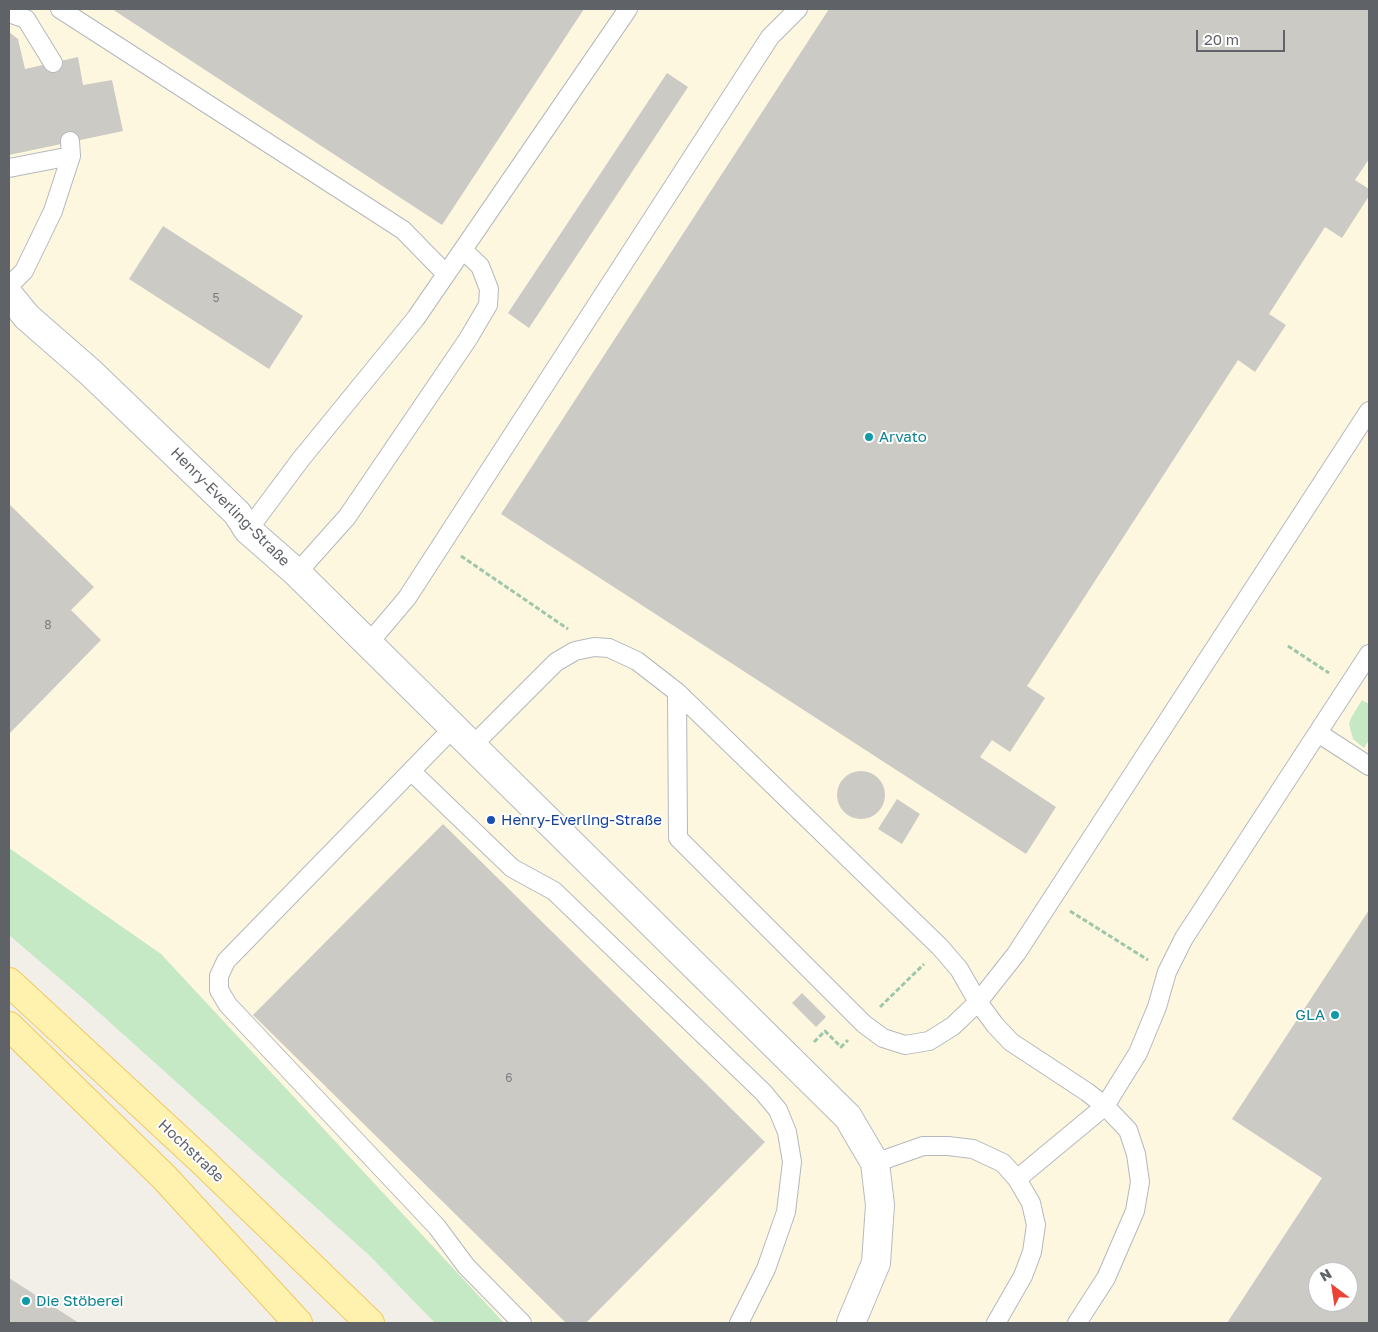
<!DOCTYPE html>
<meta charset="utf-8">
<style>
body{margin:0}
#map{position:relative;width:1378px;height:1332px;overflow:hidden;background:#f1efe8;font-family:"Golos Text",sans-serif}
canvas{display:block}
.frame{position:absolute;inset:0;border:10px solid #5f6368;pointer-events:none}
.north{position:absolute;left:1308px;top:1262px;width:50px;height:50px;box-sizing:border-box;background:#fff;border:1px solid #bfc1c3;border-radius:50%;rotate:329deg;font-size:14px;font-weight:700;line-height:20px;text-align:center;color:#5f6368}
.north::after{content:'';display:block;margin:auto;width:18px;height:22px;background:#ea4335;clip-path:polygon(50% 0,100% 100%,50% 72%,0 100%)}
.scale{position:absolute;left:1196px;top:30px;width:89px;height:22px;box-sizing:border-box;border:2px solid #5f6368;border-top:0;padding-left:6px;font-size:15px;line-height:18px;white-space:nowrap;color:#5f6368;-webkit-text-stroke:4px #fff;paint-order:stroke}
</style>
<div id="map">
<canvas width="1378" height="1332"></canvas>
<div class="frame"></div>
<div class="north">N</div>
<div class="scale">20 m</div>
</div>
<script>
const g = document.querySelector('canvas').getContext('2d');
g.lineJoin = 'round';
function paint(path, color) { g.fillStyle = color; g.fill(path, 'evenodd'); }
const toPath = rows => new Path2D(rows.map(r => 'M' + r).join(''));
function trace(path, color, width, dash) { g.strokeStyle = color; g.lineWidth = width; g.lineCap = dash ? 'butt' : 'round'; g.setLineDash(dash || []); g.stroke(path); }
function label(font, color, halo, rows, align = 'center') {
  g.font = font + ' "Golos Text",sans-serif'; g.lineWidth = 4; g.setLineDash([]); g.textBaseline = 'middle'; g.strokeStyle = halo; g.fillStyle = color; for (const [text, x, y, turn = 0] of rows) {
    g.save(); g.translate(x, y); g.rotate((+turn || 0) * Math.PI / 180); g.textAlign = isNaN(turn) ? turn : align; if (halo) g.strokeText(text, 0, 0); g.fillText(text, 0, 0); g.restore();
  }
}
const commercial = toPath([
 [9,9,1369,9,1369,1323,504,1323,161,954,9,848],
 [1318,1272,1348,1272,1348,1302,1318,1302]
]);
const green = toPath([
 [1362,700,1369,704,1369,740,1364,748,1353,739,1349,724,1351,718],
 [9,848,161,954,504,1323,435,1323,369,1255,85,1000,9,935]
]);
const building = toPath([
 [112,9,584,9,442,225],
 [829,9,1369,9,1369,159,1355,180,1369,189,1369,196,1342,238,1325,227,1269,314,1286,325,1255,372,1238,360,1027,686,1045,698,1010,752,992,740,980,757,1056,807,1026,854,501,514],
 [9,32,18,39,25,69,78,57,83,85,112,80,123,131,9,155],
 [667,73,688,87,529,328,508,313],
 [163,226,303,316,269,369,129,279],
 [9,504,94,587,71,610,101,640,9,734],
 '837 795a24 24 0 1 1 48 0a24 24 0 1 1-48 0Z',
 [897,799,920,814,902,844,878,829],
 [443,824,765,1142,586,1323,566,1323,253,1015],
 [1369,910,1369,1323,1227,1323,1322,1178,1232,1119],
 [1318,1272,1348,1272,1348,1302,1318,1302],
 [802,993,826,1017,816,1027,792,1003],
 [9,1278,79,1323,9,1323]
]);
const path = toPath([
 [461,556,568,629],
 [1288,646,1329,673],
 [1070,911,1148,960],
 [880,1007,924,964],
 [814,1042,825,1031,841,1047,848,1040]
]);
const lane = toPath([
 [60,9,403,230,446,274],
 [9,13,26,19,53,63],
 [9,168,71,156],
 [9,286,24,271,53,211,71,156,70,141],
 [248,530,301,459,416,318,628,9],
 [297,573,347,517,468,339,488,305,489,289,480,266,463,250],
 [368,644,407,598,770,37,798,9],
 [677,692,940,947,959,969,978,1002,995,1025,1011,1042,1087,1092,1105,1106,1128,1130,1136,1154,1140,1182,1135,1211,1106,1278,1077,1323],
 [452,729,226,961,219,976,219,990,228,1005,437,1227,466,1266,522,1323],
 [1318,733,1369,766],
 [471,747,556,662,575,651,594,647,609,648,637,661,677,692,678,838,864,1024,883,1038,905,1045,929,1041,953,1026,978,1002,1016,954,1369,411],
 [411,771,512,868,554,891,763,1092,778,1110,787,1132,792,1162,786,1212,766,1269,739,1323],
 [875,1163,923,1146,948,1146,973,1149,1003,1163,1017,1179,1031,1203,1036,1225,1032,1252,1023,1276,996,1323],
 [1017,1179,1105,1106,1138,1053,1157,1007,1167,972,1184,938,1369,654]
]);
const secondary = toPath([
 [9,295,27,317,90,372,237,513,248,530,297,573,848,1117,875,1163,880,1205,876,1263,851,1323]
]);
const primary = toPath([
 [9,982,199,1158,370,1323],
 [9,1026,164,1177,298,1323]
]);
const markers = [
 [869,437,5,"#0f9aa8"],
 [491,820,5,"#1a4fb4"],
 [1335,1015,5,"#0f9aa8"],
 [26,1301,5,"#0f9aa8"]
];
const numberNames = [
 ["5",216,298],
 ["8",48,625],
 ["6",509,1078]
];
const cultureNames = [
 ["Arvato",879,437],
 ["GLA",1325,1015,"right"],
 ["Die Stöberei",36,1301]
];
const streetNames = [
 ["Henry-Everling-Straße",230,507,45],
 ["Hochstraße",191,1151,43]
];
const transitNames = [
 ["Henry-Everling-Straße",501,820]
];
paint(commercial, '#fef7e0');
paint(green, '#c5e8c5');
paint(building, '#cccac5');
trace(lane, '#b5b8bc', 20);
trace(secondary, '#b6babf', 30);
trace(primary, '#f2c960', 30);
trace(path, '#9cc7a9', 3, [5, 2.5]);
trace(lane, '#fff', 18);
trace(secondary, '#fff', 28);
trace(primary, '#fff2af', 28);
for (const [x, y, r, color] of markers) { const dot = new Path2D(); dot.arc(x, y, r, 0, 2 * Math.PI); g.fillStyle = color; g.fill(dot); trace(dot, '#fff', 2); }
label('12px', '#7a7d7f', null, numberNames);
label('15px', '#0d838f', '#fff', cultureNames, 'left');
label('15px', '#5f6368', '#fff', streetNames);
label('15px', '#164399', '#fff', transitNames, 'left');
</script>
